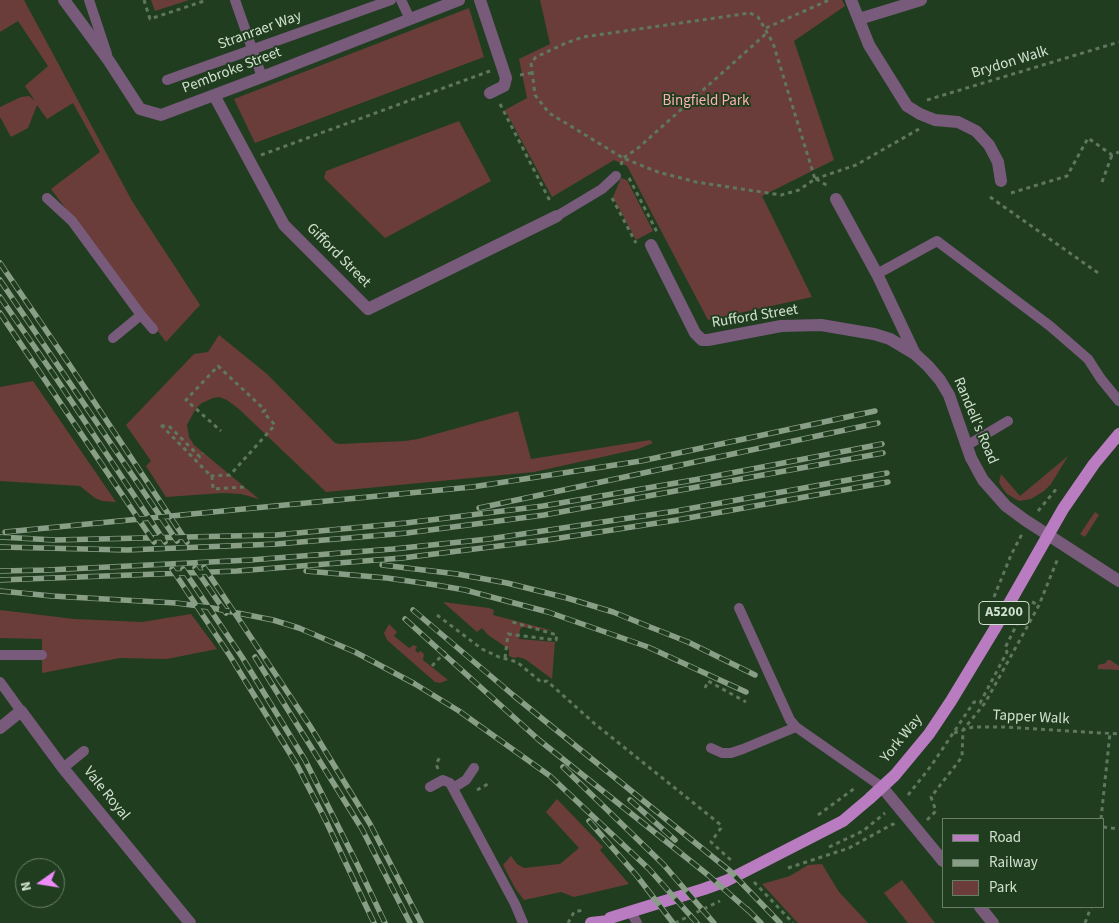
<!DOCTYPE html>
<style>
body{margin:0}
#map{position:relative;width:1119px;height:923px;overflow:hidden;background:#213d20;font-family:"Source Sans 3",sans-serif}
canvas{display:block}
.legend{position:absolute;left:942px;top:818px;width:162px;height:90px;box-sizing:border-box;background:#213d20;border:1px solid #677f66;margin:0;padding:6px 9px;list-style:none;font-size:15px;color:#d1e1cf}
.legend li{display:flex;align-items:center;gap:10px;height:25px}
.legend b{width:25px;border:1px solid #677f66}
.north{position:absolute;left:15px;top:858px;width:50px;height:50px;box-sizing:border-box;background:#213d20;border:1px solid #677f66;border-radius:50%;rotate:257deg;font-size:14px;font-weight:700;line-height:20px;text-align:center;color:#d1e1cf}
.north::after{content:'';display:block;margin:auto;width:18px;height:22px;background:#ed8cf9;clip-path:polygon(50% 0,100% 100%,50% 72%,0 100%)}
</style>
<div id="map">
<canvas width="1119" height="923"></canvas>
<ul class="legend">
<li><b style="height:6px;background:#ba7cc1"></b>Road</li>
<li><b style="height:6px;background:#899e87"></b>Railway</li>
<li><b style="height:14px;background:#6a3d3b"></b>Park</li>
</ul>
<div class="north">N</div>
</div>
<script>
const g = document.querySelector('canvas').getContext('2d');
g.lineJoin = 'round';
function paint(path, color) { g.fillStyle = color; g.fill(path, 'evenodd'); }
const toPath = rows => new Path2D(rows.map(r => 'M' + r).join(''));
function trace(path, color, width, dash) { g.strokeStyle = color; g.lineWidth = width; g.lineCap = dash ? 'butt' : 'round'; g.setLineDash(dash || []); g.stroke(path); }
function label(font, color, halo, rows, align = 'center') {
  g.font = font + ' "Source Sans 3",sans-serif'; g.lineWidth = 4; g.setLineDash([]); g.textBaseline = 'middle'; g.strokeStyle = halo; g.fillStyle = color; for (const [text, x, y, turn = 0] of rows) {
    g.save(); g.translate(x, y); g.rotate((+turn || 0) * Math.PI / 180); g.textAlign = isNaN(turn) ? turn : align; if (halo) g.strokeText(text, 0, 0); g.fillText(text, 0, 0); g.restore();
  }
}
const green = toPath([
 [0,0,24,0,132,201,200,305,166,342,51,189,100,152,73,103,47,119,37,105,28,128,11,137,0,117,0,107,21,97,29,96,35,101,25,86,48,66,18,21,0,32],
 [151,0,189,0,155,11],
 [540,0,842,0,845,6,794,41,834,160,762,196,812,297,708,320,627,166,614,160,552,197,505,110,527,98,519,59,550,44],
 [469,8,484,57,255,143,234,99],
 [459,121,491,181,385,238,324,178,326,171],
 [621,178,627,180,653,231,636,240,613,197],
 [219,335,267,374,335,443,340,444,405,441,418,439,518,411,531,459,650,440,653,443,638,449,534,472,326,492,239,409,227,400,219,397,213,398,202,403,196,408,187,425,189,437,194,445,259,499,241,494,223,493,166,497,146,466,151,461,126,425,194,354,208,352],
 [33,381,116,502,102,501,95,498,80,486,0,481,0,387],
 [1068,456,1051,484,1044,491,1031,499,1019,501,1007,494,1001,486,999,482,1001,474,1020,496],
 [1095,512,1099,515,1085,537,1080,534],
 [443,602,489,608,494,610,493,615,554,631,523,627,520,629,519,639,555,642,552,679,525,659,518,657,514,658,509,656,509,649,488,635,482,628,477,632],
 [0,610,74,619,142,622,191,614,217,649,167,659,120,658,42,673,42,639,0,638],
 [389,624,397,632,394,636,409,648,414,645,417,647,415,650,418,653,420,651,424,654,423,660,448,680,440,683,435,682,387,640,384,633],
 [1107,660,1110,660,1119,666,1119,670,1098,669,1098,665,1106,663],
 [557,799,603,847,600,850,629,884,574,897,561,892,524,900,515,888,503,865,511,856,517,864,524,868,560,864,579,848,546,812],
 [822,864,839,892,868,923,798,923,762,884,790,876,808,865],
 [902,880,935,923,908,923,884,893]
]);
const path = toPath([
 [144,0,150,19,207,0],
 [750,13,758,17,773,43,815,179,799,190,781,195,696,182,658,172,623,158,564,122,549,113,535,95,531,63,536,57,566,43,583,37,750,13],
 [766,28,829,0],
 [520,75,531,73],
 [927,100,1119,42],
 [500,104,551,203],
 [261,155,490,71],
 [621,165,623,158,637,149,768,32],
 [629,178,657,232],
 [815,179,856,165,919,129],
 [816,179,830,187],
 [1102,182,1112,155],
 [1011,193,1067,176,1088,138,1112,155,1119,152],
 [990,197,1101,275],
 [612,198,636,243],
 [161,425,209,474,209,476,230,475,275,425,263,412,265,410,218,366,186,400,221,431],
 [161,426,169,426,200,457,203,453],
 [212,476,213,489,246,487],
 [1038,511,1058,487],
 [994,597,1011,555,1022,534],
 [1032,602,1039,605],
 [437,615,482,649,499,657,517,662,541,682,547,681,595,724,721,825,721,828,711,842,733,862],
 [505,658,508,634,556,640,557,635,509,621],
 [432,666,446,651],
 [705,688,708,681,746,702],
 [954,733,973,727,1006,727,1119,734],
 [438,769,436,764,440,757],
 [477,790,488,784],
 [908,795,931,766,974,702,980,703,1007,652,1005,648,1017,624],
 [818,815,855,788],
 [1101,819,1110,733],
 [927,820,936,811,931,797,962,757,963,730,985,703,1032,618,1039,605,1058,558],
 [1103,827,1119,829],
 [829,847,863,831,885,813],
 [788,868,849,848,893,824,895,826],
 [754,882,793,923],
 [568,923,574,912,583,910],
 [675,923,720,901],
 [1085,923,1091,907]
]);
const service = toPath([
 [89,0,107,54],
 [235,0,262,77],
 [401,0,410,19],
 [167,80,391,0],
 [47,198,72,221,141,315,153,329],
 [557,216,602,189,616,176],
 [877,274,937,241,1050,326,1088,359,1101,379,1119,401],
 [113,338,141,315],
 [966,446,1008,421],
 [739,608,790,720,796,727,882,787],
 [0,655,42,655],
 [0,682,21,711],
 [711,748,722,753,731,753,743,749,796,727],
 [63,768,84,751],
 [430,787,443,780,450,783,515,904,523,923],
 [453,788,466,780,474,768],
 [631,912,637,923]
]);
const minor = toPath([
 [64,0,109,61,140,109,161,115,262,77,459,0],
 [480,0,506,78,504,86,490,93],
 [851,0,869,45,907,106,920,114,935,120,958,122,976,131,989,145,998,162,1001,181],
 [859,19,921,0],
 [214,95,284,225,368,309,557,216],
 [836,199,877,274,915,354,928,366,940,380,949,395,971,458,983,480,1006,506,1025,520,1119,581],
 [651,245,695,333,702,340,708,340,781,326,821,325,874,334,890,339,915,354],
 [0,728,21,711,63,768,190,923],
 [882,787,943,861],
 [980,907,993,923]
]);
const primary = toPath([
 [591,923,609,921,610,918,704,889,726,881,843,821,869,799,895,775,929,734,951,701,994,630,1063,509,1094,464,1119,434]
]);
const rail = toPath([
 [0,263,69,364,187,542],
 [0,280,177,541],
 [0,297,54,375,165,542],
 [0,313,154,542],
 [479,508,878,423],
 [5,532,472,487,641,461,875,411],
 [0,537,54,540,276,535,406,523,543,506,705,478,882,444],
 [0,547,127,550,277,544,407,533,544,515,883,453],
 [382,565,457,574,507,583,567,598,613,612,650,627,688,642,755,675],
 [204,567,310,726,370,824,421,923],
 [195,568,226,613],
 [172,569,230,656,297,765,325,819,374,923],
 [183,569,242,657,305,760,358,866,385,923],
 [0,571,48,570,250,560,393,549,489,539,676,511,887,473],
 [306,571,387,578,436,585,465,590,548,612,648,647,746,692],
 [0,580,237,571,402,558,547,540,677,520,888,482],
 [0,591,52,596,176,603,207,607,273,620,299,628,355,652,415,684,459,711,550,776,649,869,697,923],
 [413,610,513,695,730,871,780,923],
 [405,619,539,740,708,875,751,913],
 [255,657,362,829,410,923],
 [563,767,663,864,714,923],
 [630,800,675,840],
 [589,821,637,876,673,923],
 [747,909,761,923]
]);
const shields = [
 [1004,613,50]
];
const shieldNames = [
 ["A5200",1004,613]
];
const streetNames = [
 ["Stranraer Way",260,31,-20],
 ["Brydon Walk",1010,63,-17],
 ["Pembroke Street",232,71,-21],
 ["Gifford Street",338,256,45],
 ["Rufford Street",755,317,-9],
 ["Randell's Road",975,421,67],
 ["Tapper Walk",1031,718,3],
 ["York Way",902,739,-51],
 ["Vale Royal",106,794,51]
];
const parkNames = [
 ["Bingfield Park",706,102]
];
paint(green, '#6a3d3b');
trace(path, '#5f775e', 3, [4, 4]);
trace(service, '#785a7b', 10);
trace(minor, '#785a7b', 12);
trace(primary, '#ba7cc1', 12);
trace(rail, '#899e87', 5.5);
trace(rail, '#213d20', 4, [11]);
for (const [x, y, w] of shields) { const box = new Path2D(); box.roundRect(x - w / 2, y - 11.5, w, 23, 4); g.fillStyle = '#213d20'; g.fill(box); trace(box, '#d1e1cf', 1); }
label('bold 14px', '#d1e1cf', null, shieldNames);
label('15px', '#d1e1cf', '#213d20', streetNames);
label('15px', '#fdb1ad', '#213d20', parkNames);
</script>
